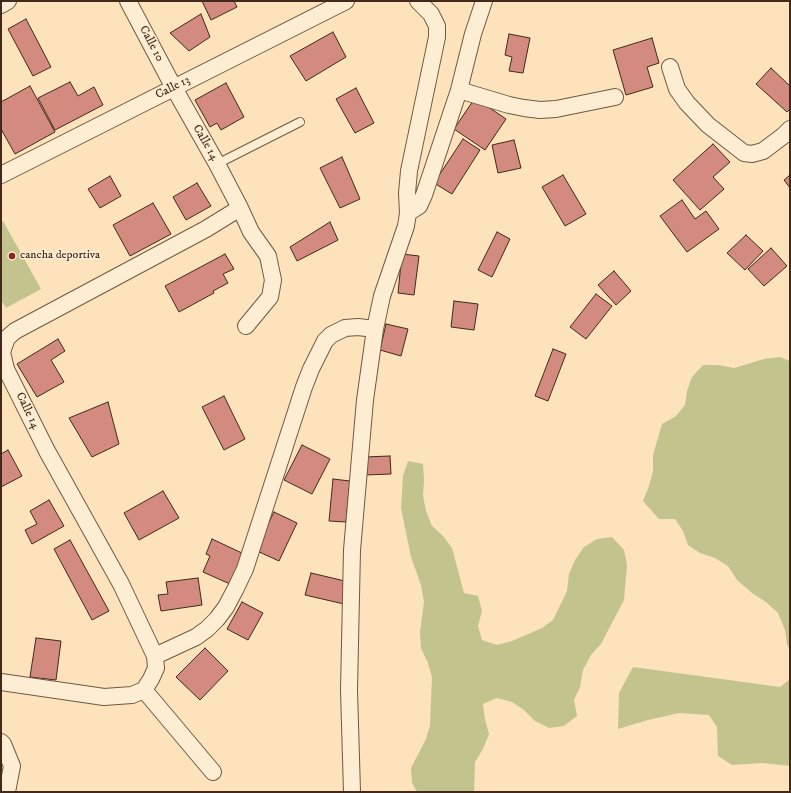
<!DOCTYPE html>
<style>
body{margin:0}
#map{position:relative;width:791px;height:793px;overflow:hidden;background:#fce3bb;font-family:"IM FELL DW Pica",serif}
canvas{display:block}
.frame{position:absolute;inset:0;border:2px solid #42291b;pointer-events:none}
</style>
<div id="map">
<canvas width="791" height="793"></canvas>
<div class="frame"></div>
</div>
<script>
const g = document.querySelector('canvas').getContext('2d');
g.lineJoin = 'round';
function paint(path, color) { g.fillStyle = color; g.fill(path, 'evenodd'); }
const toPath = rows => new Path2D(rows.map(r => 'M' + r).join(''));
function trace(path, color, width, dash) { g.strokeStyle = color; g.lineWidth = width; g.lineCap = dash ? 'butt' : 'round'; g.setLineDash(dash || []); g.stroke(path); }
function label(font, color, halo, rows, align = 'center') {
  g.font = font + ' "IM FELL DW Pica",serif'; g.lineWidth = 3; g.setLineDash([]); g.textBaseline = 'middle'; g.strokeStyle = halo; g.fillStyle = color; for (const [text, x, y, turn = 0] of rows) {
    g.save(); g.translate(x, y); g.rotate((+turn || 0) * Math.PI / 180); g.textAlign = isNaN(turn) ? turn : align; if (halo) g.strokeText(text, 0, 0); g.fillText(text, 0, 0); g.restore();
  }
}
const green = toPath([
 [3,221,41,289,6,308,1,300,1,222],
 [780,357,790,361,790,650,787,645,785,630,778,613,766,602,752,593,737,580,728,566,715,558,700,553,688,545,683,531,675,519,659,519,643,501,649,486,653,471,653,455,662,424,676,416,685,405,687,391,692,377,703,365,718,365,734,368,764,359],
 [408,461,423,464,424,480,423,496,426,511,432,526,443,536,452,548,464,593,478,596,482,611,478,626,482,640,497,645,512,641,542,628,553,620,567,591,569,574,575,560,584,547,597,539,612,537,624,550,627,565,624,600,601,644,591,655,583,670,580,687,574,700,577,716,564,726,549,728,535,721,524,710,512,702,497,698,483,704,485,720,489,734,483,749,475,762,474,792,417,792,412,783,411,768,426,739,430,725,432,677,428,663,421,648,420,632,424,602,421,585,411,557,401,508,403,476],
 [633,667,780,687,790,679,790,766,762,763,732,765,718,756,717,727,709,715,679,713,648,720,618,729,619,693]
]);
const building = toPath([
 [202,1,234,1,237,7,211,20,202,1],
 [201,14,210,37,189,51,170,33,201,14],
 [26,19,51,67,33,76,8,29,26,19],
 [333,32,346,57,306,81,290,56,333,32],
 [509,34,530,38,523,73,509,71,512,57,505,55,509,34],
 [652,38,659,63,647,67,653,87,626,95,613,50,652,38],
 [771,68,790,86,790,109,787,112,756,84,771,68],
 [70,82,78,96,94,87,103,105,55,130,38,98,70,82],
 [226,83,244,117,221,130,217,123,210,127,195,100,226,83],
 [30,86,55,132,15,154,1,129,1,102,30,86],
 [356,88,374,123,355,133,336,99,356,88],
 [475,98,506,119,485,150,454,129,475,98],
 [463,139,480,150,452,194,434,183,463,139],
 [514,140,521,168,498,173,492,145,514,140],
 [713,144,730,162,713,177,724,189,700,210,673,180,713,144],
 [342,157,360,199,340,208,320,168,342,157],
 [563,175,586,214,565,226,542,187,563,175],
 [790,175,790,188,784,180,790,175],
 [110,176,121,196,100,208,88,189,110,176],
 [197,183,211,206,186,220,173,197,197,183],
 [682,200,695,219,706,211,719,229,687,252,660,216,682,200],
 [153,203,171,234,130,256,113,225,153,203],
 [330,222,338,240,297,261,290,247,330,222],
 [497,232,510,239,492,277,478,270,497,232],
 [746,235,763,251,745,270,727,253,746,235],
 [771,248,787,266,764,286,748,269,771,248],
 [225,254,234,269,223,274,228,283,213,291,214,293,179,312,165,286,225,254],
 [402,254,419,256,414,295,398,293,402,254],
 [614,271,631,291,616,305,598,285,614,271],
 [596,294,612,306,586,339,570,327,596,294],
 [454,301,478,304,474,330,451,327,454,301],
 [386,324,408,329,401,356,380,350,386,324],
 [58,339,65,351,51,360,64,382,37,397,17,364,58,339],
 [553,349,566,354,548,401,535,396,553,349],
 [224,396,245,439,224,450,202,407,224,396],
 [108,402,119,444,92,457,69,418,108,402],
 [302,445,330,459,312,494,284,480,302,445],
 [8,450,22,476,1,487,1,454,8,450],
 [390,456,391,474,365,475,365,457,390,456],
 [333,479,350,481,346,522,329,521,333,479],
 [163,491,179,518,139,540,124,513,163,491],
 [49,500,64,526,32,544,25,530,37,524,30,511,49,500],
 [274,512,297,523,279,561,255,550,274,512],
 [212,539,244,554,230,584,203,572,210,556,206,554,212,539],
 [70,540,109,611,92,620,54,549,70,540],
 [311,573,349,582,344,604,305,595,311,573],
 [198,578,202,605,161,611,158,595,168,594,166,582,198,578],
 [242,602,263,613,248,640,227,629,242,602],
 [36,638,61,641,56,680,30,677,36,638],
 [205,648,228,671,200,700,176,677,205,648]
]);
const lane = toPath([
 [217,164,300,122]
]);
const street = toPath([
 [1,5,8,1],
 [670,67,677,89,687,103,708,125,744,153,752,154,763,151,783,136,790,129],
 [459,90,509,105,524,108,540,110,556,109,615,97],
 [1,175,346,1],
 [240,208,251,232,268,256,273,280,270,297,246,326],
 [408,213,419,206,424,195,459,90,473,34,484,1],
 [155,656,196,637,207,629,217,619,226,607,236,588,245,569,304,387,311,369,325,341,331,335,345,328,358,327,375,329],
 [1,682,104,697,132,695,144,690,151,679,156,668,155,656,121,584,47,451,6,369,2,352,7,338,15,331,206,229,240,208,217,164,174,88,128,1],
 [144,690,213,772],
 [1,742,3,744,12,766,7,792],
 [352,792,349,690,352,550,365,400,375,329,382,296,406,226,408,213,407,193,409,171,437,37,437,26,431,14,418,1]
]);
const markers = [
 [12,256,4,"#8f2418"]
];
const streetNames = [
 ["Calle 10",151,44,62],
 ["Calle 13",173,88,-27],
 ["Calle 14",205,143,60],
 ["Calle 14",27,411,64]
];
const poiNames = [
 ["cancha deportiva",20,256]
];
paint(green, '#c3c38d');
paint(building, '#d48b7f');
trace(building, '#42291b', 1);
trace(lane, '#705843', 10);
trace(street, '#705843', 18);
trace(lane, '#fdedd3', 8);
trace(street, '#fdedd3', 16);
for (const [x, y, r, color] of markers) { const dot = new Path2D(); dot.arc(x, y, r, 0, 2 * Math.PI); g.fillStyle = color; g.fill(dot); trace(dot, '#fdedd3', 1.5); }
label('12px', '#42291b', '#fdedd3', streetNames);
label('12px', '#42291b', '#fdedd3', poiNames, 'left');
</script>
